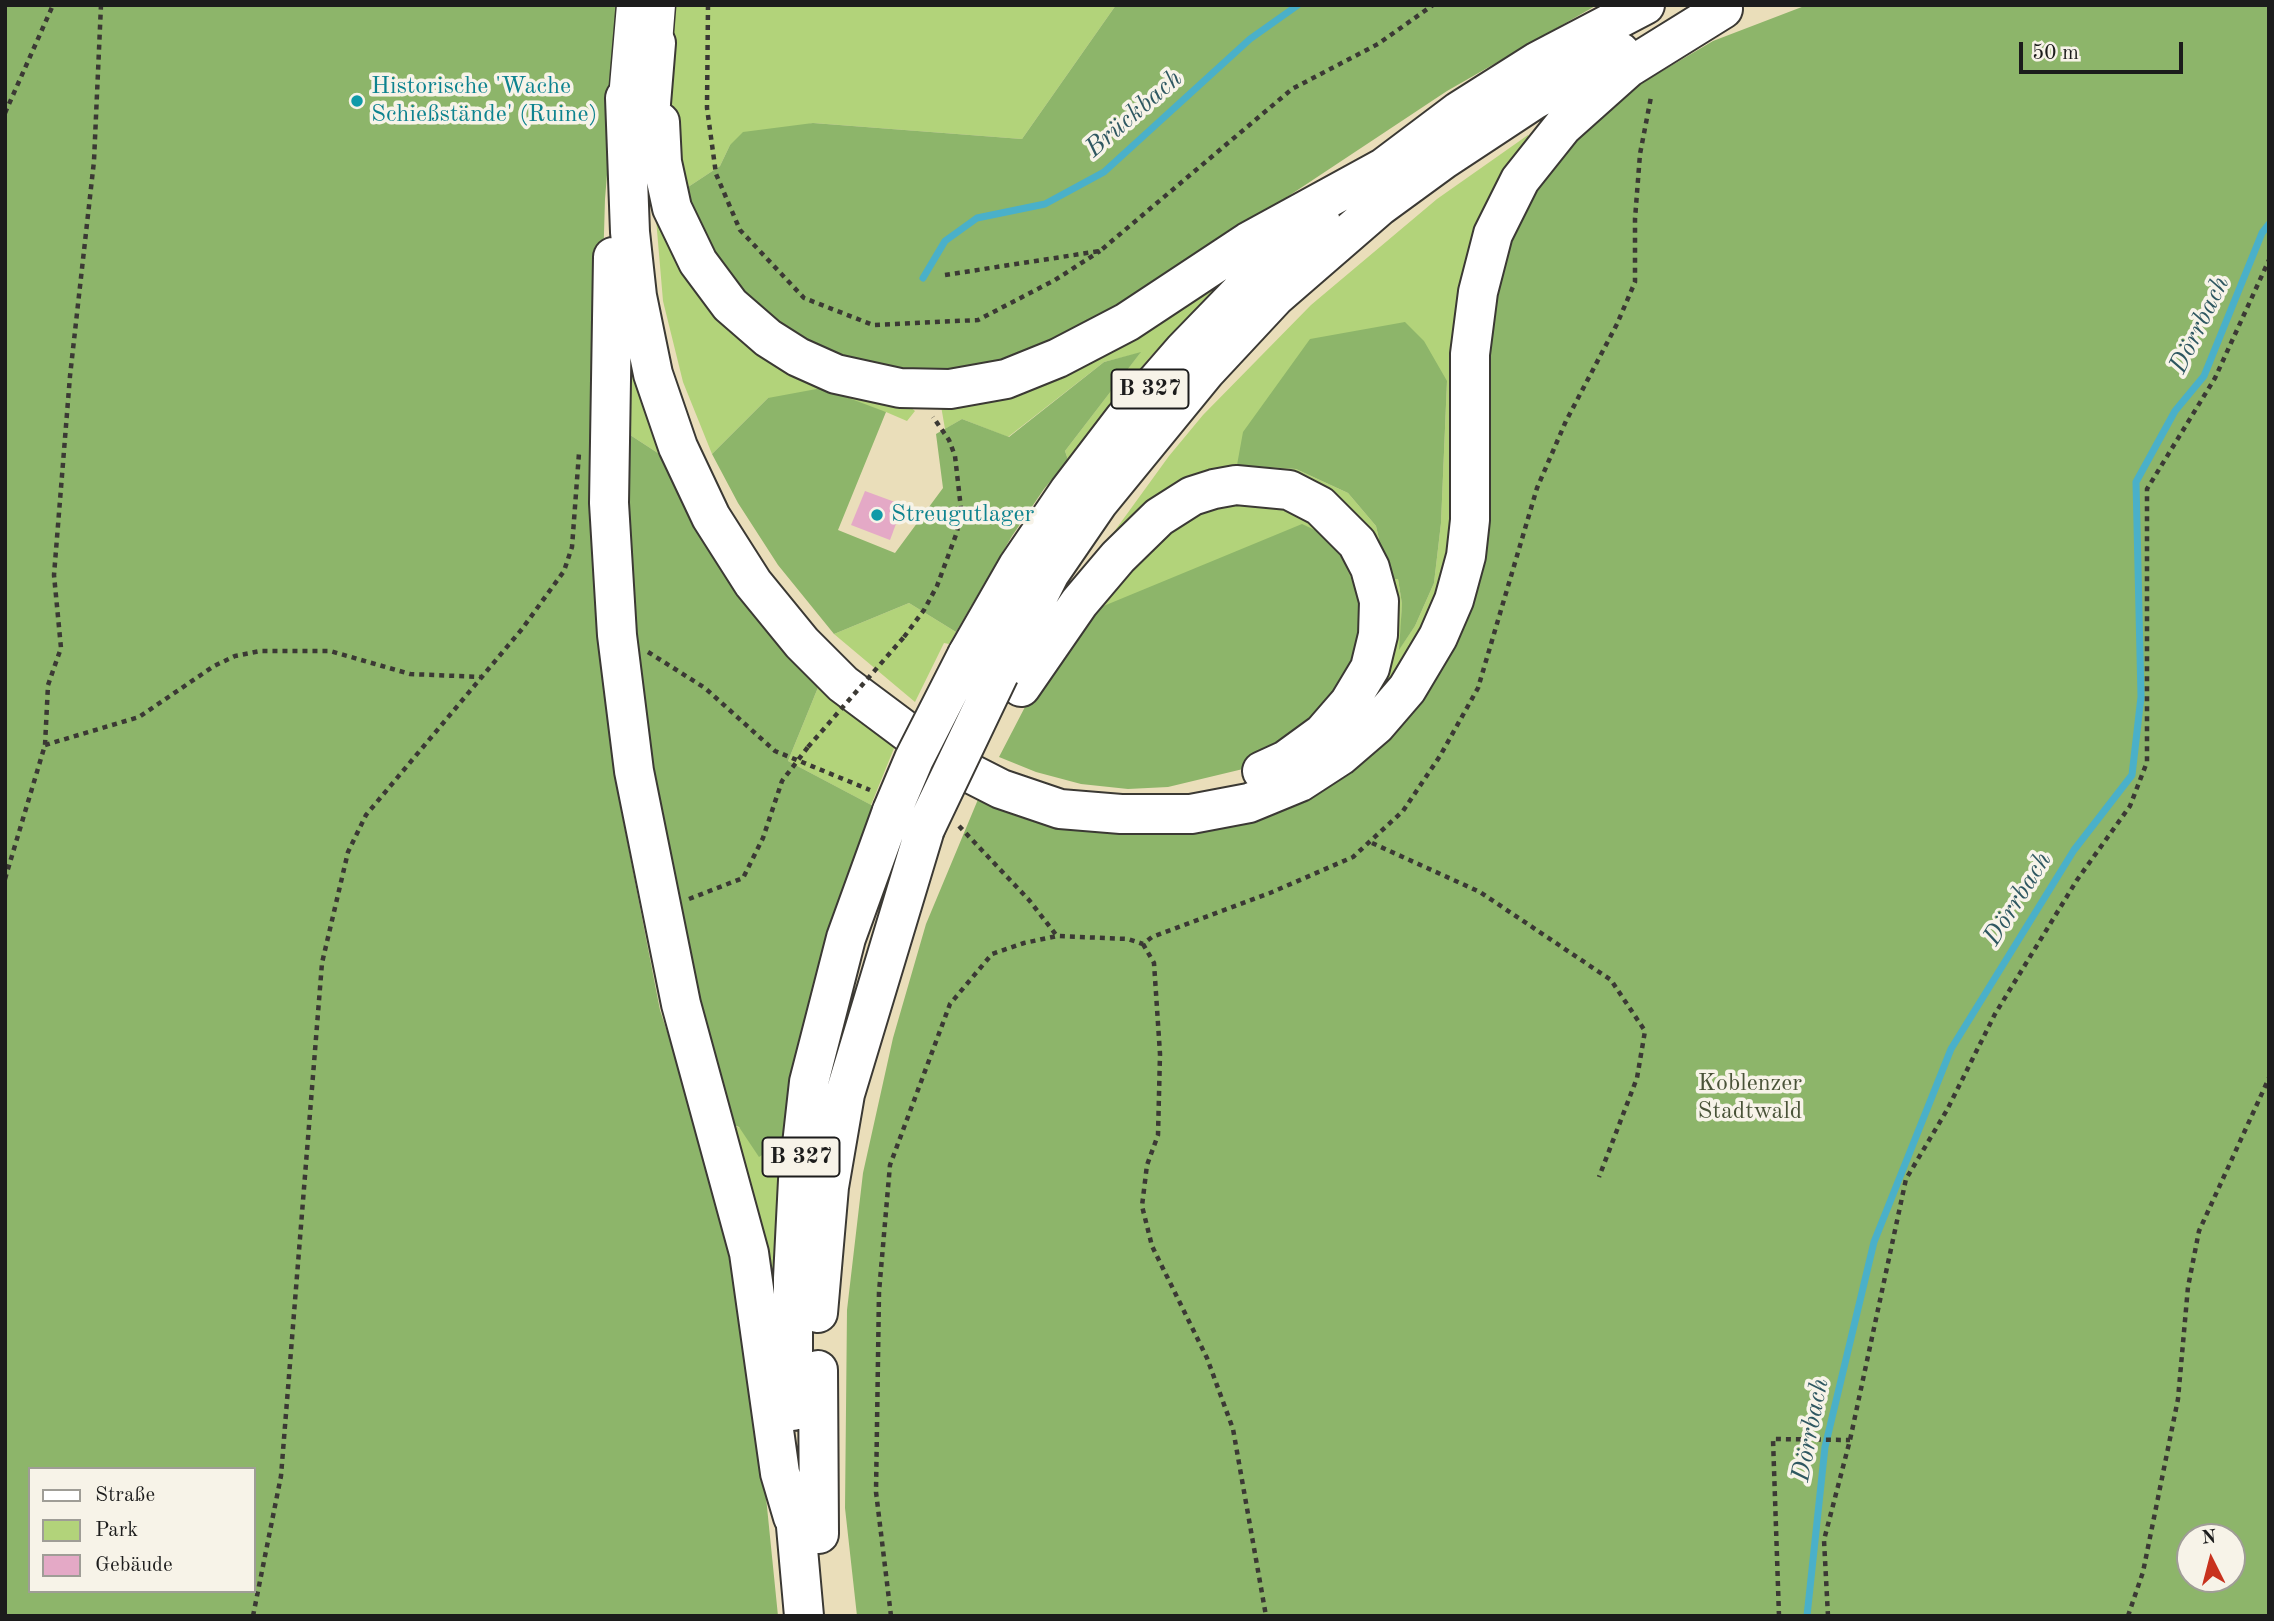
<!DOCTYPE html>
<meta charset="utf-8">
<style>
body{margin:0}
#map{position:relative;width:2274px;height:1621px;overflow:hidden;background:#eadeba;font-family:"Old Standard TT",serif}
canvas{display:block}
.frame{position:absolute;inset:0;border:7px solid #1c1c1c;pointer-events:none}
.legend{position:absolute;left:28px;top:1467px;width:228px;height:126px;box-sizing:border-box;background:#f7f3e8;border:2px solid #9f9d96;margin:0;padding:9px 12px;list-style:none;font-size:21px;color:#1c1c1c}
.legend li{display:flex;align-items:center;gap:14px;height:35px}
.legend b{width:35px;border:2px solid #9f9d96}
.north{position:absolute;left:2176px;top:1523px;width:70px;height:70px;box-sizing:border-box;background:#f7f3e8;border:2px solid #9f9d96;border-radius:50%;rotate:354deg;font-size:19px;font-weight:700;line-height:28px;text-align:center;color:#1c1c1c}
.north::after{content:'';display:block;margin:auto;width:24px;height:32px;background:#c8321e;clip-path:polygon(50% 0,100% 100%,50% 72%,0 100%)}
.scale{position:absolute;left:2019px;top:42px;width:164px;height:32px;box-sizing:border-box;border:4px solid #1c1c1c;border-top:0;padding-left:9px;font-size:21px;line-height:24px;white-space:nowrap;color:#1c1c1c;-webkit-text-stroke:5px #f7f3e8;paint-order:stroke}
</style>
<div id="map">
<canvas width="2274" height="1621"></canvas>
<div class="frame"></div>
<ul class="legend">
<li><b style="height:9px;background:#fff"></b>Straße</li>
<li><b style="height:19px;background:#b2d37a"></b>Park</li>
<li><b style="height:19px;background:#e4a9c6"></b>Gebäude</li>
</ul>
<div class="north">N</div>
<div class="scale">50 m</div>
</div>
<script>
const g = document.querySelector('canvas').getContext('2d');
g.lineJoin = 'round';
function paint(path, color) { g.fillStyle = color; g.fill(path, 'evenodd'); }
const toPath = rows => new Path2D(rows.map(r => 'M' + r).join(''));
function trace(path, color, width, dash) { g.strokeStyle = color; g.lineWidth = width; g.lineCap = dash ? 'butt' : 'round'; g.setLineDash(dash || []); g.stroke(path); }
function label(font, color, halo, rows, align = 'center') {
  g.font = font + ' "Old Standard TT",serif'; g.lineWidth = 7; g.setLineDash([]); g.textBaseline = 'middle'; g.strokeStyle = halo; g.fillStyle = color; for (const [text, x, y, turn = 0] of rows) {
    g.save(); g.translate(x, y); g.rotate((+turn || 0) * Math.PI / 180); g.textAlign = isNaN(turn) ? turn : align; if (halo) g.strokeText(text, 0, 0); g.fillText(text, 0, 0); g.restore();
  }
}
const green = toPath([
 [673,5,1116,5,1022,139,813,123,730,145,720,166,679,193,667,79],
 [1528,135,1538,147,1448,594,1359,731,1381,569,1398,579,1402,604,1400,648,1415,626,1434,583,1441,523,1447,381,1237,464,1296,469,1348,493,1376,526,1379,539,1376,559,1274,478,1103,547,1169,456,1203,415,1311,305,1437,199],
 [654,195,915,411,907,421,886,412,768,398,712,454,683,382,663,301],
 [1241,262,1149,358,1068,460,1065,451,1140,353,1104,362,1008,437,962,419,945,429,940,400],
 [632,346,667,459,624,431,624,384],
 [1223,495,1306,507,1367,588,1037,679,1130,558],
 [909,603,956,632,949,644,944,643,915,702,834,634],
 [819,685,897,741,871,805,788,761],
 [726,1122,777,1144,789,1137,778,1320]
]);
const forest = toPath([
 [5,5,621,5,605,199,599,404,590,412,599,620,616,784,660,1010,722,1199,756,1398,778,1616,5,1616],
 [30,1469,254,1469,254,1591,30,1591],
 [1116,5,1597,5,1447,91,1272,207,1153,291,1013,362,926,376,853,364,782,329,737,291,679,193,720,166,730,145,743,132,813,123,1022,139],
 [1807,5,2269,5,2269,1616,857,1616,845,1508,847,1310,863,1173,893,1038,926,924,979,797,1216,824,1440,656,1493,269,1540,171,1613,100,1713,41],
 [2190,1537,2232,1537,2232,1579,2190,1579],
 [1405,322,1424,341,1447,381,1441,523,1434,583,1415,626,1399,650,1402,604,1398,579,1391,579,1376,559,1379,539,1376,526,1348,493,1296,469,1237,465,1243,432,1310,339],
 [1141,352,1065,451,1068,460,1044,489,1012,536,956,632,909,603,834,634,778,565,738,503,712,454,768,398,822,388,886,412,838,530,895,553,943,488,936,434,962,419,1009,437,1104,362],
 [624,431,667,459,819,685,788,761,875,807,789,1137,759,1157,739,1127,726,1122,651,773,631,585],
 [1302,524,1334,539,1363,606,1356,656,1341,685,1313,719,1243,769,1168,787,1128,789,1081,784,1036,772,999,757,1026,705,1089,612]
]);
const stream = toPath([
 [923,278,945,241,977,218,1045,204,1104,172,1250,39,1298,5],
 [1807,1616,1825,1447,1874,1242,1951,1049,2074,850,2132,775,2141,697,2136,482,2175,411,2204,376,2262,233,2269,224]
]);
const building = toPath([
 [865,491,903,505,890,540,851,525]
]);
const path = toPath([
 [708,5,707,108,716,174,740,230,804,298,873,325,978,320,1055,280,1100,251],
 [5,113,53,5],
 [945,275,1100,251,1292,89,1378,44,1433,5],
 [904,637,924,610,937,586,957,532,961,509,955,456,949,440,933,417],
 [648,652,705,688,775,751,870,790],
 [45,745,139,717,214,666,235,656,260,651,330,651,410,674,481,677],
 [959,826,1029,900,1057,936],
 [1372,843,1480,892,1611,980,1645,1031,1637,1078,1599,1177],
 [5,879,45,745,48,685,61,648,54,575,70,376,94,161,101,5],
 [689,899,743,878,763,838,782,781,808,747],
 [1143,944,1154,963,1160,1054,1158,1135,1147,1165,1142,1206,1152,1246,1207,1358,1233,1429,1266,1616],
 [253,1616,281,1476,322,963,348,852,366,815,522,629,564,571,572,547,579,453],
 [891,1616,876,1492,879,1292,890,1165,950,1004,992,954,1024,943,1057,936,1128,939,1143,944,1152,937,1270,893,1353,857,1403,811,1440,756,1478,688,1537,488,1566,421,1617,324,1635,282,1635,219,1640,154,1651,97],
 [1779,1616,1773,1439,1850,1440],
 [1828,1616,1824,1540,1850,1440,1906,1179,1947,1110,1995,1014,2077,880,2130,806,2147,762,2147,489,2215,378,2269,260],
 [2128,1616,2143,1572,2178,1399,2188,1287,2199,1231,2269,1078]
]);
const secondary = toPath([
 [656,43,659,5],
 [625,98,633,5]
]);
const highway = toPath([
 [625,98,630,232,637,296,653,374,678,447,711,517,753,583,802,643,843,684,946,761,1001,789,1060,809,1121,814,1191,814,1249,803,1300,782,1340,756,1376,725,1407,689,1438,637,1454,600,1466,556,1470,520,1470,354,1478,292,1493,234,1520,180,1563,126,1628,68,1723,9],
 [660,122,662,162,672,208,698,262,730,305,768,338,798,357,836,374,900,388,950,389,1006,379,1058,358,1127,322,1248,242,1385,167],
 [647,152,656,43],
 [1366,181,1459,111,1538,61,1645,5],
 [613,257,609,503,617,635,634,771,681,1004,749,1253,780,1473,793,1517],
 [967,655,1018,566,1069,491,1124,419,1184,350,1247,285,1320,219],
 [999,674,1050,573,1098,503,1206,371,1275,297,1380,206,1443,160,1534,100,1620,52],
 [1021,687,1079,603,1118,557,1159,517,1192,496,1214,489,1236,485,1289,490,1320,506,1357,543,1370,568,1379,601,1378,635,1370,668,1349,703,1323,733,1286,760,1262,771],
 [818,1313,829,1187,845,1094,925,829],
 [818,1370,819,1534],
 [793,1411,793,1278,798,1180,809,1082,846,938,892,811],
 [793,1493,804,1616]
]);
const pathBridge = toPath([
 [808,747,904,637]
]);
const highwayBridge = toPath([
 [892,811,914,759,967,655],
 [925,829,999,674]
]);
const markers = [
 [357,101,7,"#0f9aa8"],
 [877,515,7,"#0f9aa8"]
];
const shields = [
 [1150,389,77],
 [801,1157,77]
];
const shieldNames = [
 ["B 327",1150,389],
 ["B 327",801,1157]
];
const cultureNames = [
 ["Historische 'Wache",371,87],
 ["Schießstände' (Ruine)",371,115],
 ["Streugutlager",891,515]
];
const parkNames = [
 ["Koblenzer",1750,1084],
 ["Stadtwald",1750,1112]
];
const waterNames = [
 ["Brückbach",1134,114,-41],
 ["Dörrbach",2200,325,-64],
 ["Dörrbach",2018,899,-58],
 ["Dörrbach",1811,1430,-79]
];
paint(green, '#b2d37a');
paint(forest, '#8db56a');
trace(stream, '#4ab0c9', 7);
paint(building, '#e4a9c6');
trace(secondary, '#3b3934', 35);
trace(highway, '#3b3934', 42);
trace(path, '#3b3934', 4.5, [5, 5]);
trace(secondary, '#fff', 32);
trace(highway, '#fff', 38);
trace(highwayBridge, '#3b3934', 42, []);
trace(pathBridge, '#3b3934', 4.5, [5, 5]);
trace(highwayBridge, '#fff', 38);
for (const [x, y, r, color] of markers) { const dot = new Path2D(); dot.arc(x, y, r, 0, 2 * Math.PI); g.fillStyle = color; g.fill(dot); trace(dot, '#f7f3e8', 2.5); }
for (const [x, y, w] of shields) { const box = new Path2D(); box.roundRect(x - w / 2, y - 19.5, w, 39, 5); g.fillStyle = '#f7f3e8'; g.fill(box); trace(box, '#1c1c1c', 2); }
label('bold 23px', '#1c1c1c', null, shieldNames);
label('24px', '#0d838f', '#f7f3e8', cultureNames, 'left');
label('24px', '#495338', '#f7f3e8', parkNames);
label('italic 26px', '#2e5761', '#f7f3e8', waterNames);
</script>
